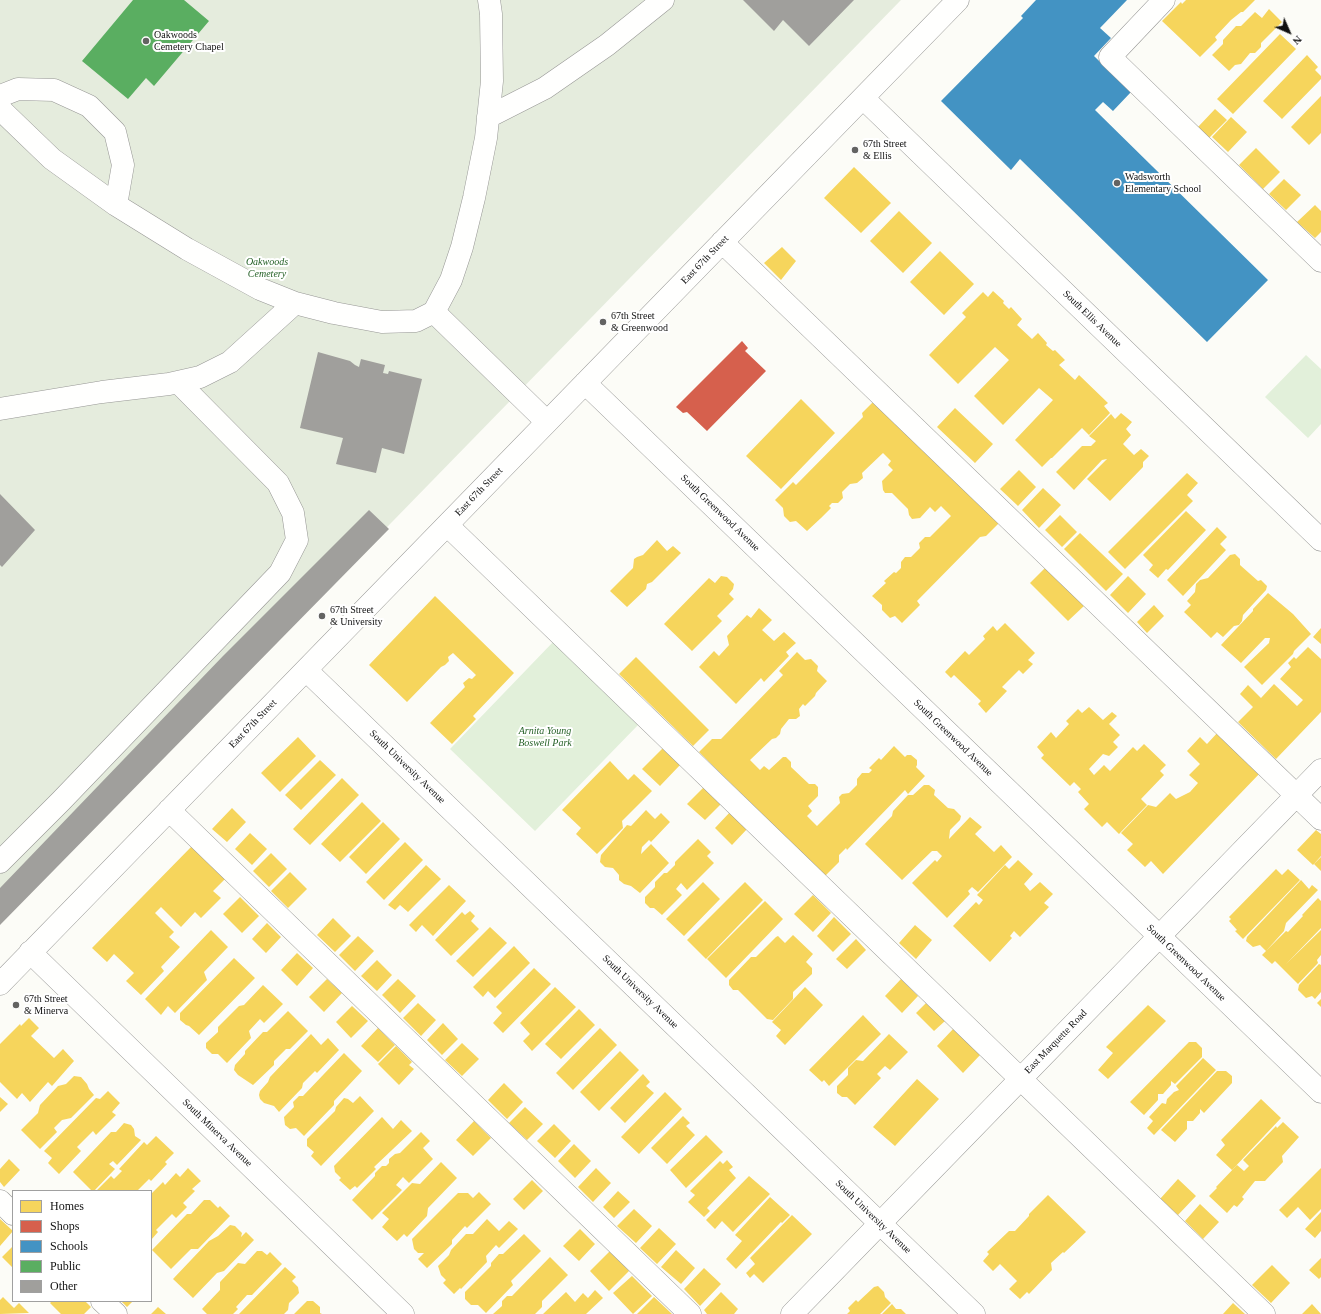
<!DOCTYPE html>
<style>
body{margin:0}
#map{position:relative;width:1321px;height:1314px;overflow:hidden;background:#fcfcf7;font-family:Georgia,serif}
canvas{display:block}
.legend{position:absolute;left:12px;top:1190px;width:140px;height:112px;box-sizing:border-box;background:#fff;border:1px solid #a0a0a0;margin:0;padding:5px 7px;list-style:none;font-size:12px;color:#111}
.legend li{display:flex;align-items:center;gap:8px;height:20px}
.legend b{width:20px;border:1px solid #a0a0a0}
.north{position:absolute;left:1269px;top:12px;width:40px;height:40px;-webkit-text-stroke:3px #fff;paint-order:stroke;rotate:135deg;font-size:11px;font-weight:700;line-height:16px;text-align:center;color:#111}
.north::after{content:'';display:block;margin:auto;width:14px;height:18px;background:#111;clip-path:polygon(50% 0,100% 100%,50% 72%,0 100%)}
</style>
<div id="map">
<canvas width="1321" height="1314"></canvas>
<ul class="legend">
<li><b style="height:11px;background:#f6d55c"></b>Homes</li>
<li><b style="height:11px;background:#d6604d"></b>Shops</li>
<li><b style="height:11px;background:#4393c3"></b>Schools</li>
<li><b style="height:11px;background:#5aae61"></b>Public</li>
<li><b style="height:11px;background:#a09f9c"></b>Other</li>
</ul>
<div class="north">N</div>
</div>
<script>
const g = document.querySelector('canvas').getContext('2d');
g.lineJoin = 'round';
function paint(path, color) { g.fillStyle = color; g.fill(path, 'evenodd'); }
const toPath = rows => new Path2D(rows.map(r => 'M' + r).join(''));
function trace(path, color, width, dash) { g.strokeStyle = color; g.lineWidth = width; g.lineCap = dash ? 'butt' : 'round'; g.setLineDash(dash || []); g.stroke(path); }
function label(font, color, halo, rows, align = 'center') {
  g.font = font + ' Georgia,serif'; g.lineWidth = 4; g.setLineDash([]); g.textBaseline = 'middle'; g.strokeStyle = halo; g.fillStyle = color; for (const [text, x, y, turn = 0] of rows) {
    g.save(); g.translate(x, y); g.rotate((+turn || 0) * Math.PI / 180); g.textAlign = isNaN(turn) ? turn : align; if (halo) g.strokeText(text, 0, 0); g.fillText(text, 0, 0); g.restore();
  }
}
const green = toPath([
 [1306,355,1321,369,1321,424,1308,438,1265,397],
 [554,641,639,724,535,831,450,749]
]);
const cemetery = toPath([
 [0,0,901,0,0,924]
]);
const homes = toPath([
 [1186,0,1255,0,1243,12,1241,12,1231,20,1215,37,1217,40,1200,57,1162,21,1181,2,1182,4],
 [1269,9,1282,22,1261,43,1261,47,1255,53,1250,53,1241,64,1235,65,1229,71,1212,55,1223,44,1223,40,1236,26,1241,26,1255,12,1262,18],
 [1280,34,1296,49,1233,114,1217,99],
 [1307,55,1318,67,1315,70,1321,76,1321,79,1282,119,1263,101],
 [1321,96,1321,133,1309,145,1291,127],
 [1215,109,1227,120,1209,138,1198,127],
 [1231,117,1247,132,1228,152,1212,137],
 [1256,148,1280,172,1263,189,1239,165],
 [854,167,891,203,861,233,824,198],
 [1284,179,1301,195,1286,210,1269,194],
 [1315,205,1321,211,1321,232,1315,238,1297,222],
 [899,211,932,243,903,273,870,241],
 [782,247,796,261,781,280,764,263],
 [940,251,974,284,944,315,910,282],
 [993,291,1004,301,1003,303,1009,309,1011,307,1022,319,1017,325,1032,339,1038,333,1047,343,1046,345,1053,351,1055,350,1065,360,1059,365,1075,380,1079,375,1108,403,1104,406,1110,413,1089,435,1082,428,1052,458,1051,458,1042,467,1015,440,1053,400,1039,388,1003,425,974,396,1009,360,995,347,958,384,929,355,966,317,962,313,983,292,988,297],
 [801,399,835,433,781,489,746,456],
 [875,400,1000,522,986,536,980,537,917,601,920,605,902,623,895,616,890,618,882,610,882,605,872,596,886,583,884,581,894,572,896,573,901,568,901,562,905,557,911,557,920,548,919,543,925,537,930,537,951,516,941,506,935,512,930,507,920,518,912,519,909,515,908,509,892,493,885,493,883,490,882,481,893,470,888,465,891,461,883,453,862,473,863,478,857,483,850,484,842,492,843,498,838,503,832,503,829,506,831,508,821,518,807,531,796,521,790,522,784,516,783,508,775,500,793,482,796,485,863,417,862,413],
 [955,408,993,444,975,463,937,427],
 [1121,413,1132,422,1126,429,1131,435,1123,444,1134,455,1141,449,1149,456,1143,462,1143,467,1110,501,1087,479,1107,459,1102,460,1074,490,1056,472,1082,446,1091,446,1096,441,1089,436,1111,414,1115,419],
 [1019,470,1036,487,1018,506,1000,489],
 [1187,473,1198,483,1187,495,1193,501,1125,569,1108,552],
 [1043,488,1061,505,1039,528,1022,510],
 [1186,511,1206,530,1168,570,1166,569,1158,578,1149,570,1153,565,1143,555],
 [1060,515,1077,532,1062,547,1045,530],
 [1217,527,1227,537,1220,544,1226,550,1183,596,1167,580],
 [1080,533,1123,574,1106,591,1064,549],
 [657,540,667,551,673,546,681,553,652,582,647,584,646,589,627,607,610,591,633,568,634,559,637,557,643,555],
 [1235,554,1240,559,1240,565,1258,581,1261,580,1267,586,1266,590,1243,615,1242,621,1239,625,1234,626,1223,637,1217,632,1211,638,1184,612,1191,605,1187,601,1195,592,1196,584,1200,580,1208,578,1230,555],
 [1046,567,1085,605,1068,621,1030,583],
 [721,576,727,577,734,584,733,589,729,594,734,599,717,616,722,621,692,651,664,624,709,578,715,583],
 [1128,576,1146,594,1128,613,1110,595],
 [1268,593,1293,614,1311,634,1294,651,1293,654,1262,685,1244,667,1269,643,1270,638,1265,638,1241,663,1221,645,1253,611,1253,609],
 [435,596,514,673,473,716,476,719,452,744,430,723,465,687,463,683,469,678,472,679,476,675,453,653,448,657,449,661,445,665,441,667,407,702,369,665],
 [1154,605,1164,616,1147,633,1137,622],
 [759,608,772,620,762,630,774,641,784,632,796,643,786,652,789,656,764,682,761,678,736,704,699,667,714,651,719,656,729,645,727,636,747,615,751,618],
 [1005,623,1035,653,1028,660,1033,664,1023,674,1019,670,1002,687,1007,691,986,713,978,704,981,701,954,675,951,678,945,672,965,651,969,655,985,639,983,636,993,626,997,631],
 [1321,628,1321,644,1313,637],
 [1308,647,1321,659,1321,712,1276,759,1238,722,1253,707,1240,694,1248,685,1261,698,1274,684,1297,706,1303,700,1280,679,1291,667,1288,663,1294,657,1296,659],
 [797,652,805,660,811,659,818,666,817,671,827,681,816,693,815,696,805,706,803,704,799,709,800,716,796,719,789,719,781,729,780,734,776,738,772,739,750,760,760,770,764,766,769,770,783,757,786,757,791,762,791,767,809,784,815,784,818,787,818,796,808,806,812,811,807,816,817,826,840,803,839,797,842,794,849,793,857,785,857,779,862,773,869,773,872,770,869,768,879,758,881,760,894,746,905,757,907,755,911,755,917,760,917,765,916,767,925,776,908,794,905,790,847,850,846,848,839,855,839,862,825,876,699,752,712,739,721,739,783,675,779,671],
 [636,657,709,730,693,746,619,674],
 [1089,707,1103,720,1112,712,1117,716,1109,724,1120,735,1113,742,1118,747,1109,756,1103,754,1089,769,1094,775,1104,765,1110,771,1133,747,1137,751,1144,744,1166,765,1160,771,1164,775,1141,799,1147,805,1119,834,1107,822,1102,827,1084,809,1089,804,1078,792,1081,789,1074,782,1070,786,1041,758,1044,755,1037,747,1051,732,1056,738,1069,724,1066,721,1078,709,1082,713],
 [1219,731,1261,772,1163,874,1151,861,1145,867,1127,850,1133,844,1121,833,1148,805,1156,807,1170,793,1176,799,1190,792,1198,783,1189,775,1200,764,1187,751,1200,737,1207,744],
 [298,737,316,756,280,792,261,773],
 [663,748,680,765,660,786,642,769],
 [320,760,336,775,301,810,285,795],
 [610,761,628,780,634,774,652,791,622,821,623,828,597,854,576,834,581,828,562,810],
 [342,778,359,795,310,845,293,829],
 [924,785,929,785,935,790,934,795,948,808,954,809,961,816,960,820,950,830,949,839,970,817,982,827,975,834,994,852,1001,845,1012,857,978,892,972,887,968,891,970,894,947,918,912,883,935,860,937,862,942,856,937,851,932,851,902,880,865,844,892,816,893,811,908,795,913,795],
 [704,787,721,804,705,820,687,804],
 [362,802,381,821,340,862,321,844],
 [232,808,246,822,227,842,212,829],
 [646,810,655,819,661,813,670,822,651,842,649,840,642,847,641,854,651,844,669,863,640,893,631,886,624,884,619,880,619,875,613,868,605,867,600,862,601,855,627,825,631,826],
 [731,811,748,828,732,845,715,828],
 [383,822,400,839,366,874,349,857],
 [1316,830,1321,834,1321,856,1313,865,1297,850],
 [250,833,267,849,252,865,235,849],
 [698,839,711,852,707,856,714,863,687,890,681,883,676,889,682,895,662,915,654,908,650,908,645,903,645,897,655,887,655,882,664,873,667,873,675,865,675,862],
 [405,842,423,860,384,900,366,882],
 [192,846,226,878,213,891,221,898,201,918,195,912,181,927,161,907,155,913,174,932,169,937,180,947,161,967,164,971,141,995,126,981,134,973,114,954,107,962,92,948],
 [271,853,287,869,269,887,253,871],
 [1321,857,1321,871,1314,864],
 [1018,860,1033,874,1024,884,1030,891,1040,882,1053,894,1044,903,1049,907,1020,937,1014,931,1010,936,1012,938,990,962,953,926,976,902,979,905,983,900,977,895,1005,865,1009,869],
 [426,865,441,879,408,912,400,905,395,910,388,905],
 [1276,869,1282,875,1288,869,1300,880,1243,939,1235,931,1237,930,1229,921,1231,919,1229,917],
 [290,872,307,889,288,908,271,891],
 [1301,880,1309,889,1312,885,1318,890,1286,923,1284,931,1266,951,1260,945,1253,947,1246,941,1247,937],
 [703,882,720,899,684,936,666,919],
 [745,882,763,900,706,959,687,940],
 [449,885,466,901,433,936,422,925,416,932,409,925],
 [813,895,831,913,813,932,794,914],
 [240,897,259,916,242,933,223,914],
 [1318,898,1321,901,1321,928,1286,964,1321,930,1321,955,1317,960,1318,963,1298,984,1275,961,1272,964,1262,955,1286,931,1288,932,1303,916,1302,915],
 [765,901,783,919,726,978,707,959],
 [470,911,475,916,471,921,479,929,451,956,435,940,462,912,465,915],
 [834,917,851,934,833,952,817,936],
 [333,918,351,936,335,952,317,935],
 [267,923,281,937,266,953,252,939],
 [915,925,932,940,916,959,899,943],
 [490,927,507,943,473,977,456,961],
 [211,930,228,947,204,972,207,980,175,1013,168,1006,161,1015,145,999],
 [793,935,813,954,806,962,812,968,812,974,793,992,793,999,773,1020,767,1019,738,990,733,990,729,985,729,980,751,957,756,957,776,937,778,936,785,943],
 [358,936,374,951,355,971,339,955],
 [856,939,866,950,847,969,836,959],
 [514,946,530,963,495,998,488,991,483,997,473,987],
 [297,953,313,968,297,986,281,970],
 [234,958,255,978,199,1035,189,1026,186,1025,180,1020,180,1013],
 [377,960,392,975,377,991,361,976],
 [1319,964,1321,965,1321,992,1315,999,1312,996,1306,998,1298,990,1299,985],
 [534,968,551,984,503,1033,493,1023,502,1013,496,1007],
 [327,979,342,993,324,1012,309,997],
 [398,979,416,996,400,1013,382,995],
 [901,979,918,996,902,1013,885,996],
 [263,985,283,1004,264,1023,260,1019,249,1031,251,1038,227,1063,218,1054,212,1054,206,1048,206,1043,218,1032,218,1027,239,1006,244,1005],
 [555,987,576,1007,532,1051,523,1041,530,1034,520,1023],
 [805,987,823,1005,785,1045,776,1036,781,1030,772,1022],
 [1321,999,1321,1007,1317,1003],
 [418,1003,436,1020,421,1036,403,1018],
 [926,1003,945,1021,934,1031,916,1013],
 [1148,1005,1166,1021,1108,1079,1098,1070,1113,1053,1106,1047],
 [352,1006,368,1021,351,1038,336,1022],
 [579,1009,595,1025,561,1059,545,1044],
 [288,1011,308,1031,290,1049,286,1049,274,1061,274,1065,253,1085,238,1075,234,1070,235,1065,245,1054,245,1051,263,1032,267,1032],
 [863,1015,881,1034,829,1086,824,1080,822,1082,809,1070],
 [29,1018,39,1028,31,1036,54,1058,63,1049,74,1061,52,1086,48,1082,30,1102,22,1093,17,1099,0,1082,0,1044,20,1024,21,1026],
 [443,1023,458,1039,442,1055,427,1040],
 [378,1028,395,1045,378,1062,361,1046],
 [600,1028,617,1045,573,1090,556,1073],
 [954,1028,981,1054,963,1073,937,1046],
 [311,1034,321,1045,328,1038,339,1050,317,1073,315,1071,303,1083,302,1088,279,1112,274,1106,264,1103,260,1099,259,1095,260,1091,268,1082,270,1077],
 [889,1034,908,1052,890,1070,885,1066,877,1074,881,1078,855,1105,847,1097,842,1097,837,1093,837,1086,848,1075,848,1068,856,1060,863,1061],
 [1189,1042,1196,1042,1202,1048,1202,1057,1175,1084,1171,1081,1171,1085,1163,1094,1158,1094,1158,1100,1144,1115,1130,1102],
 [462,1043,479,1059,462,1076,445,1060],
 [396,1046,412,1062,409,1065,414,1069,399,1085,378,1064],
 [620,1051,639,1070,599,1111,580,1092],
 [344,1053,362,1071,334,1101,334,1105,304,1136,296,1128,290,1129,285,1125,284,1117,294,1107,293,1102,299,1096,303,1096],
 [1203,1058,1216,1070,1154,1135,1147,1128,1153,1121,1149,1117,1162,1103,1166,1104,1167,1099,1174,1092,1179,1090,1176,1086],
 [1217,1071,1226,1071,1232,1076,1232,1083,1204,1113,1200,1109,1200,1113,1193,1121,1187,1121,1187,1129,1175,1142,1161,1130],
 [643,1074,650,1082,646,1086,654,1093,625,1123,610,1108],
 [74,1076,81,1077,87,1084,89,1089,94,1095,71,1118,62,1120,54,1128,57,1132,40,1149,21,1130,38,1113,40,1105,58,1086,66,1084],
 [917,1079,939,1099,895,1146,873,1127],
 [504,1083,523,1102,507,1119,488,1100],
 [108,1091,120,1103,112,1112,116,1115,96,1135,93,1131,77,1147,81,1151,59,1174,48,1163,52,1158,44,1151,96,1098,100,1099],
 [665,1092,682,1109,639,1154,621,1137],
 [360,1096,374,1111,321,1166,311,1156,314,1152,307,1146,307,1139,335,1111,336,1107,344,1098,348,1099,353,1103],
 [0,1097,8,1104,0,1112],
 [1261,1099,1281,1118,1232,1170,1216,1155,1225,1145,1221,1140],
 [525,1107,543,1124,527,1140,509,1123],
 [683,1116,690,1123,686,1126,695,1135,667,1164,651,1148],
 [382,1117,393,1129,401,1120,412,1131,374,1167,376,1169,357,1188,355,1186,350,1190,339,1180,341,1178,335,1172,334,1166],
 [474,1121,491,1138,473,1156,456,1140],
 [1283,1122,1299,1137,1282,1156,1283,1162,1265,1181,1255,1181,1242,1197,1244,1199,1237,1207,1234,1205,1227,1213,1209,1196,1217,1188,1216,1187,1237,1165,1244,1171,1249,1166,1243,1160,1276,1126,1277,1128],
 [124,1123,131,1125,134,1129,135,1136,141,1140,117,1165,113,1161,109,1164,115,1169,94,1191,92,1191,73,1172,111,1132,116,1132],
 [554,1124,571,1141,555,1158,537,1141],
 [421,1132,430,1141,423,1148,433,1159,409,1183,403,1177,396,1185,402,1190,372,1220,352,1200,375,1176,375,1173,382,1166,386,1166,389,1163,389,1159,395,1154,400,1153],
 [706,1135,723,1152,686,1188,670,1170],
 [156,1136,174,1153,165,1162,167,1164,151,1181,149,1179,137,1191,96,1191,111,1176,114,1179,122,1171,119,1169,144,1142,147,1145],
 [574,1144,591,1161,575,1178,558,1161],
 [9,1159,20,1170,4,1187,0,1182,0,1169],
 [727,1160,733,1167,729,1170,736,1178,707,1208,710,1211,704,1217,688,1202,695,1195,690,1191,720,1161,723,1164],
 [441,1162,457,1178,428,1208,427,1216,407,1237,404,1234,397,1241,382,1227,389,1219,382,1213,412,1183,420,1184],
 [188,1168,201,1181,192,1189,195,1191,183,1203,187,1207,176,1218,172,1214,156,1230,158,1232,151,1240,151,1194,163,1182,165,1185,176,1173,180,1177],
 [596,1168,611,1183,593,1202,578,1187],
 [1321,1168,1321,1209,1310,1220,1298,1207,1287,1218,1279,1210],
 [749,1176,770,1194,733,1232,722,1221,715,1229,706,1220],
 [1178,1179,1196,1196,1178,1215,1160,1199],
 [532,1180,543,1191,524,1210,513,1199],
 [618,1191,630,1202,614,1218,603,1207],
 [479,1192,491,1204,467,1228,465,1226,452,1240,452,1244,427,1268,418,1259,424,1253,418,1253,414,1249,412,1239,458,1193,468,1193,473,1198],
 [1048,1195,1086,1232,1064,1253,1063,1252,1051,1263,1052,1270,1029,1294,1027,1292,1020,1299,1009,1289,1017,1281,1000,1264,993,1271,983,1261,989,1254,987,1252,1009,1231,1015,1231,1029,1216,1029,1214],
 [770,1197,790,1215,782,1223,781,1222,736,1269,726,1259,742,1241,735,1235],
 [204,1200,210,1200,218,1208,220,1206,230,1216,198,1249,191,1249,171,1269,152,1250,187,1214,191,1214],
 [1200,1204,1219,1222,1203,1239,1185,1221],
 [634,1209,652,1226,636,1243,617,1226],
 [1321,1212,1321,1231,1315,1238,1305,1229],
 [792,1215,812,1234,763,1283,754,1274,750,1278,746,1273,755,1264,750,1258],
 [0,1219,13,1231,0,1246],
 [487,1219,499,1231,509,1221,518,1229,499,1248,496,1245,486,1256,487,1262,461,1289,460,1288,454,1294,443,1283,446,1280,441,1275,438,1266,449,1255,451,1250,466,1234,473,1234],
 [230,1225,235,1226,242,1233,241,1237,246,1232,254,1240,224,1271,217,1273,193,1298,173,1279,209,1241,218,1236],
 [659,1228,676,1244,657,1264,640,1248],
 [580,1229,595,1244,579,1261,563,1246],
 [524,1234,541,1251,511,1281,513,1285,486,1313,478,1305,471,1305,465,1299,465,1292,491,1266,491,1263,499,1254,503,1254],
 [13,1246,13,1268,2,1257],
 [676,1250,695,1268,681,1284,661,1267],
 [257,1251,262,1251,267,1255,270,1252,282,1264,252,1295,247,1295,236,1307,238,1309,233,1314,207,1314,202,1309,220,1290,220,1282,238,1263,245,1264],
 [610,1251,629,1271,609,1291,590,1271],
 [550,1257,568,1275,542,1301,542,1307,535,1314,493,1314,502,1306,502,1301,507,1296,512,1296],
 [1321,1258,1321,1277,1319,1279,1309,1270],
 [1272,1265,1290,1283,1271,1303,1252,1285],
 [285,1267,296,1277,292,1281,298,1287,299,1293,289,1303,288,1310,284,1314,239,1314],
 [704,1268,721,1284,700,1306,684,1289],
 [632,1276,652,1296,633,1314,613,1293],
 [878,1286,884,1292,885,1297,891,1303,880,1314,847,1314,850,1311,848,1308,856,1300,858,1302,874,1287],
 [595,1290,603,1298,586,1314,543,1314,566,1292,575,1302,583,1293,588,1298],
 [721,1292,738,1309,734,1314,707,1314,704,1310],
 [3,1297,14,1308,19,1303,29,1313,0,1314,0,1300],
 [654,1297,672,1314,637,1314],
 [52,1301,85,1301,91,1307,84,1314,61,1314,50,1303],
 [121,1301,133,1301,127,1307],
 [307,1301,313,1301,320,1307,320,1313,322,1314,294,1314],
 [1233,1303,1245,1314,1223,1314],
 [892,1304,896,1309,901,1309,906,1314,882,1314],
 [1312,1304,1321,1314,1302,1314],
 [158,1307,166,1314,151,1314]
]);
const shops = toPath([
 [742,341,748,348,745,351,766,371,707,431,687,412,683,413,676,407]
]);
const schools = toPath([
 [1036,0,1127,0,1100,28,1111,38,1094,56,1131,92,1113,111,1103,102,1095,110,1268,280,1207,342,1020,159,1011,170,941,101,1023,18,1021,16]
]);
const public = toPath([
 [133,0,184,0,209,21,154,86,146,78,128,99,82,61]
]);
const building = toPath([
 [743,0,854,0,809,46,783,20,774,31],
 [318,352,350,361,355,365,359,367,361,359,385,365,383,373,388,374,389,371,422,379,404,454,382,448,376,473,336,464,343,438,300,428],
 [0,494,35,530,2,567,0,565],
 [369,510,389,529,0,925,0,888,223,656]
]);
const minor = toPath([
 [1164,0,1110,57,1321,261],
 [0,96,18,89,54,90,89,106,115,132,123,165,116,205],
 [863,98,1321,540],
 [0,109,52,159,116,205,187,249,260,289,295,303,334,313,382,322,416,321,434,312,451,280,462,247,474,198,486,138,492,81,491,14,489,0],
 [488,117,545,88,607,45,663,0],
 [722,242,1321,819],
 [434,312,547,422],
 [585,383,1321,1092],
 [0,409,102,392,169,384,200,377,230,362,295,303],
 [447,525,1264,1314],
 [306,670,974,1314],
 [169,810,690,1314],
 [0,862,61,801,280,573,297,540,293,513,278,483,178,382],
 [30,952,403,1314],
 [0,984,958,0],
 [0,1201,13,1214],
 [102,1301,116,1314],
 [792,1314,1321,770]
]);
const markers = [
 [146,41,4,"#636362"],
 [855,150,4,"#636362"],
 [1117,183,4,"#636362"],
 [603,322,4,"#636362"],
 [322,616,4,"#636362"],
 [16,1005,4,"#636362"]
];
const poiNames = [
 ["Oakwoods",154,35],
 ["Cemetery Chapel",154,47],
 ["67th Street",863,144],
 ["& Ellis",863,156],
 ["Wadsworth",1125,177],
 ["Elementary School",1125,189],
 ["67th Street",611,316],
 ["& Greenwood",611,328],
 ["67th Street",330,610],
 ["& University",330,622],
 ["67th Street",24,999],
 ["& Minerva",24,1011]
];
const streetNames = [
 ["East 67th Street",705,260,-46],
 ["South Ellis Avenue",1092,319,44],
 ["East 67th Street",479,492,-46],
 ["South Greenwood Avenue",720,513,44],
 ["East 67th Street",253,724,-46],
 ["South Greenwood Avenue",953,738,44],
 ["South University Avenue",407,767,44],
 ["South Greenwood Avenue",1186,963,44],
 ["South University Avenue",640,992,44],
 ["East Marquette Road",1056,1042,-46],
 ["South Minerva Avenue",217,1133,44],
 ["South University Avenue",873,1217,44]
];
const parkNames = [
 ["Oakwoods",267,262],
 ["Cemetery",267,274],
 ["Arnita Young",545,731],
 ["Boswell Park",545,743]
];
paint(green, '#e2f0da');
paint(cemetery, '#e5ecdd');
paint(homes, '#f6d55c');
paint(shops, '#d6604d');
paint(schools, '#4393c3');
paint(public, '#5aae61');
paint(building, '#a09f9c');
trace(minor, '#979795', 23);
trace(minor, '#fffffe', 22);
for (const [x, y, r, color] of markers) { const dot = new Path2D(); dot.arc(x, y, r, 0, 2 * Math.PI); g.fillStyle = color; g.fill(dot); trace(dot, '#fff', 1.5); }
label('10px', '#111', '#fff', poiNames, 'left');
label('10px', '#111', '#fff', streetNames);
label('italic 10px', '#276228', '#fff', parkNames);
</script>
